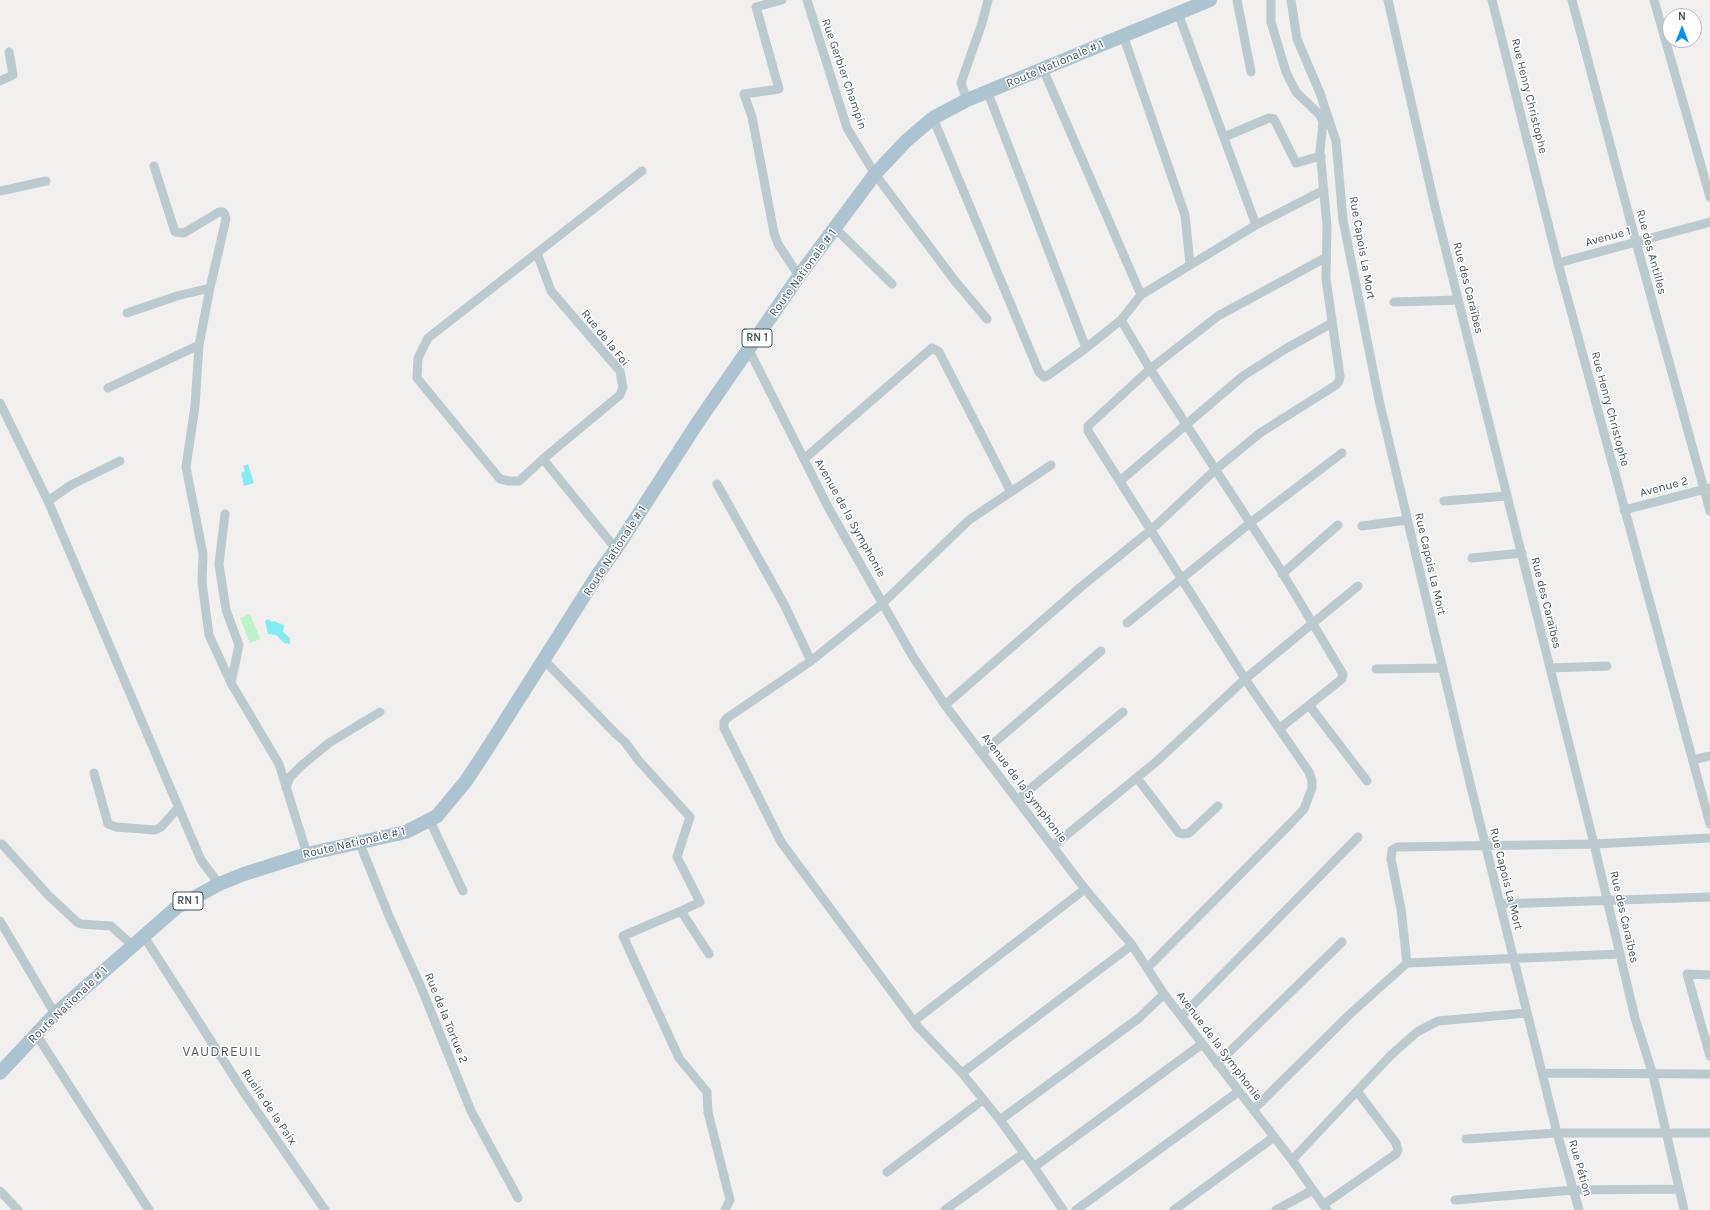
<!DOCTYPE html>
<meta charset="utf-8">
<style>
body{margin:0}
#map{position:relative;width:1710px;height:1210px;overflow:hidden;background:#f2efef;font-family:Karla,sans-serif}
canvas{display:block}
.north{position:absolute;left:1662px;top:8px;width:40px;height:40px;box-sizing:border-box;background:#fff;border:1px solid #b5bbbf;border-radius:50%;rotate:0deg;font-size:11px;font-weight:700;line-height:16px;text-align:center;color:#46565e}
.north::after{content:'';display:block;margin:auto;width:14px;height:18px;background:#0f90ec;clip-path:polygon(50% 0,100% 100%,50% 72%,0 100%)}
</style>
<div id="map">
<canvas width="1710" height="1210"></canvas>
<div class="north">N</div>
</div>
<script>
const g = document.querySelector('canvas').getContext('2d');
g.lineJoin = 'round';
function paint(path, color) { g.fillStyle = color; g.fill(path, 'evenodd'); }
const toPath = rows => new Path2D(rows.map(r => 'M' + r).join(''));
function trace(path, color, width, dash) { g.strokeStyle = color; g.lineWidth = width; g.lineCap = dash ? 'butt' : 'round'; g.setLineDash(dash || []); g.stroke(path); }
function label(font, color, halo, rows, align = 'center') {
  g.font = font + ' Karla,sans-serif'; g.lineWidth = 3; g.setLineDash([]); g.textBaseline = 'middle'; g.strokeStyle = halo; g.fillStyle = color; for (const [text, x, y, turn = 0] of rows) {
    g.save(); g.translate(x, y); g.rotate((+turn || 0) * Math.PI / 180); g.textAlign = isNaN(turn) ? turn : align; if (halo) g.strokeText(text, 0, 0); g.fillText(text, 0, 0); g.restore();
  }
}
const green = toPath([
 [250,614,260,639,250,643,240,618]
]);
const water = toPath([
 [248,464,254,483,244,486,241,473,245,471,243,466],
 [268,619,272,622,274,621,284,625,283,632,290,638,290,644,284,643,276,635,268,634,265,621]
]);
const street = toPath([
 [782,0,756,7,779,89,744,94,752,117,774,233,778,244,799,276],
 [807,0,847,128,875,174,955,281,987,319],
 [1237,0,1251,72],
 [1291,0,1297,39,1320,93,1336,141,1343,220,1379,400,1471,787,1557,1133,1579,1210],
 [1388,0,1435,207,1594,844,1635,1018,1653,1075,1684,1210],
 [1492,0,1558,263,1710,824],
 [1572,0,1636,242,1710,511],
 [1654,0,1710,197],
 [1178,13,1256,225],
 [1123,35,1185,215,1190,264],
 [1043,69,1141,295],
 [0,81,13,75,9,52],
 [988,93,1086,348],
 [967,100,961,83,982,23,988,0],
 [933,118,1039,372,1044,377,1047,376,1086,348,1121,320,1141,295,1256,225,1324,190],
 [1224,137,1269,118,1274,119,1296,163,1321,156],
 [154,166,175,232,184,233,219,212,223,212,225,215,226,219,210,288,199,345,195,406,186,467,203,554,202,582,209,635,231,683,279,764,307,854],
 [0,191,46,181],
 [835,228,892,284],
 [537,253,551,291,620,371,623,388,620,395,543,459],
 [1558,263,1710,222],
 [1394,302,1458,300],
 [127,313,177,296,210,288],
 [1121,320,1150,369,1277,564,1343,674,1342,679,1280,728],
 [749,350,828,507,913,657,945,705,1085,889,1132,945,1164,994,1292,1160,1327,1210],
 [108,388,199,345],
 [0,403,48,501,201,860,219,884],
 [804,459,932,348,939,352,1011,492],
 [1051,465,969,520,883,603,811,661,727,718,724,722,724,728,781,842,918,1027,962,1073,1000,1120,1034,1167,1202,1044],
 [1120,481,1243,376,1287,348,1332,323],
 [717,484,785,606,811,661],
 [48,501,71,485,120,461],
 [1444,501,1507,496],
 [1624,510,1709,488],
 [225,514,219,564,226,610,239,645,231,683],
 [1362,526,1407,520],
 [616,549,543,459,519,481,509,481,500,479,417,378,418,358,428,338,642,171],
 [1472,558,1522,553],
 [1282,574,1338,525],
 [1127,623,1250,523,1342,453],
 [544,660,616,734,625,742,639,761,690,817,677,857,700,902,681,911,709,954],
 [1550,668,1607,666],
 [1376,669,1443,668],
 [945,705,1082,586,1151,530,1215,470,1260,433,1336,385,1339,381,1340,376,1326,279,1327,226,1320,151,1323,122,1320,115,1296,92,1286,72,1271,22,1271,0],
 [1309,705,1367,781],
 [982,753,1101,651],
 [1693,760,1710,756],
 [94,773,108,824,116,827,155,830,161,827,178,808],
 [1137,778,1179,833,1183,834,1189,833,1218,806],
 [286,788,290,777,301,766,329,743,380,712],
 [1018,799,1123,712],
 [430,821,463,891],
 [2,844,48,895,77,922,81,924,111,926,132,945],
 [360,844,389,916,421,987,471,1111,518,1198],
 [1053,846,1156,762,1245,679,1358,586],
 [1500,904,1710,897],
 [681,911,623,936,679,1058,707,1092,708,1112,730,1200,725,1210],
 [0,921,55,1014],
 [143,935,245,1094,325,1210],
 [1407,963,1401,909,1391,859,1392,850,1397,847,1594,844,1710,838],
 [1147,968,1289,825,1304,809,1312,788,1312,781,1309,772,1245,679,1088,431,1088,426,1150,369,1218,316,1325,258],
 [1710,975,1687,974,1710,1056],
 [1182,1016,1358,837],
 [914,1021,1085,889],
 [36,1034,149,1210],
 [1217,1064,1342,942],
 [962,1073,1132,945],
 [1542,1073,1710,1074],
 [1253,1110,1350,1014,1407,963,1620,954],
 [1000,1120,1139,1018,1164,994],
 [1466,1139,1557,1133,1710,1133],
 [1292,1160,1391,1055,1417,1032,1438,1021,1527,1013],
 [1034,1167,1063,1210],
 [887,1172,983,1100],
 [0,1191,18,1210],
 [1455,1200,1574,1190,1679,1189],
 [1323,1205,1396,1154,1398,1150,1396,1143,1357,1091],
 [945,1210,1024,1153],
 [1076,1210,1238,1092],
 [1174,1210,1274,1137],
 [1276,1210,1313,1190]
]);
const primary = toPath([
 [0,1073,55,1014,177,907,219,884,244,874,307,854,406,832,437,816,466,781,489,746,598,574,616,549,698,422,799,276,875,174,906,141,933,118,967,100,1210,0]
]);
const shields = [
 [757,338,30],
 [188,901,30]
];
const shieldNames = [
 ["RN 1",757,338],
 ["RN 1",188,901]
];
const streetNames = [
 ["Route Nationale # 1",1055,64,-23],
 ["Rue Gerbier Champin",844,74,71],
 ["Rue Henry Christophe",1529,96,76],
 ["Avenue 1",1608,237,-15],
 ["Rue Capois La Mort",1362,248,80],
 ["Rue des Antilles",1651,252,75],
 ["Route Nationale # 1",803,273,-54],
 ["Rue des Caraïbes",1468,288,76],
 ["Rue de la Foi",605,338,51],
 ["Rue Henry Christophe",1610,409,75],
 ["Avenue 2",1664,487,-15],
 ["Avenue de la Symphonie",850,518,61],
 ["Route Nationale # 1",615,551,-57],
 ["Rue Capois La Mort",1430,564,77],
 ["Rue des Caraïbes",1546,603,76],
 ["Avenue de la Symphonie",1024,788,53],
 ["Route Nationale # 1",354,843,-13],
 ["Rue Capois La Mort",1506,879,76],
 ["Rue des Caraïbes",1624,917,77],
 ["Route Nationale # 1",68,1005,-44],
 ["Rue de la Tortue 2",446,1018,68],
 ["Avenue de la Symphonie",1219,1046,53],
 ["Ruelle de la Paix",269,1107,56],
 ["Rue Pétion",1580,1168,74]
];
const quarterNames = [
 ["VAUDREUIL",222,1052]
];
paint(green, '#bbf2c8');
paint(water, '#86ebf1');
trace(street, '#bcc9cf', 9);
trace(primary, '#adc3cf', 14);
for (const [x, y, w] of shields) { const box = new Path2D(); box.roundRect(x - w / 2, y - 9, w, 18, 3); g.fillStyle = '#fff'; g.fill(box); trace(box, '#46565e', 1); }
label('bold 11px', '#46565e', null, shieldNames);
label('12px', '#46565e', '#fff', streetNames);
g.letterSpacing = '1px';
label('14px', '#5b6164', '#fff', quarterNames);
g.letterSpacing = '0px';
</script>
